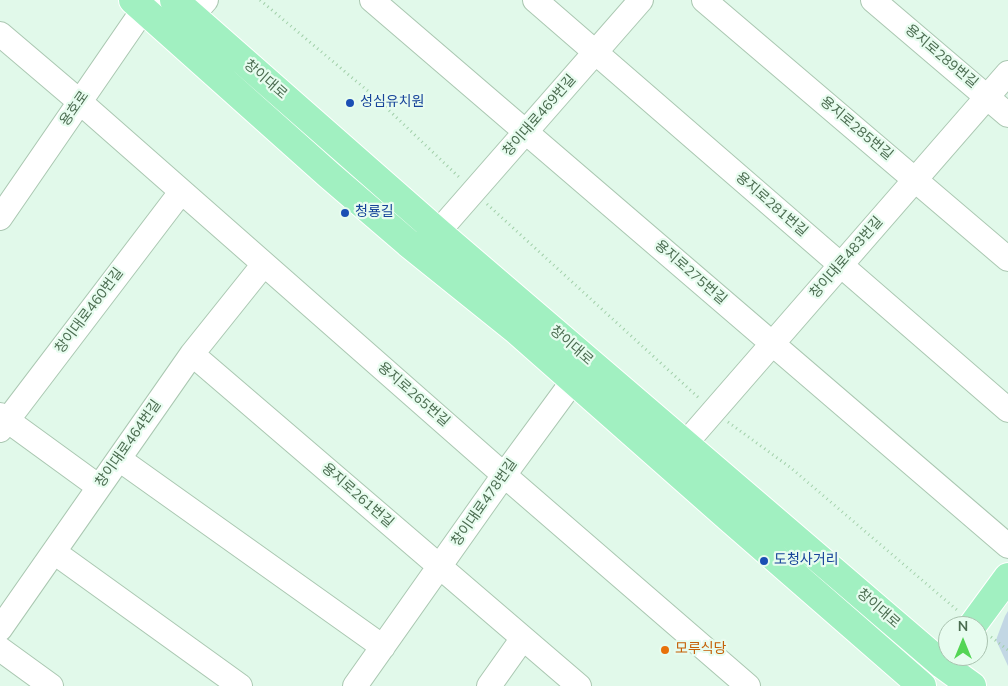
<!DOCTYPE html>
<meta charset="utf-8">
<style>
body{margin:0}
#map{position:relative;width:1008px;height:686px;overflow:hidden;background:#e1f9ea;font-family:"Nunito Sans",sans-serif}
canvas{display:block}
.north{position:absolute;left:938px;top:616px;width:50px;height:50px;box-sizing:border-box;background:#e7fcef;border:1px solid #a9c2af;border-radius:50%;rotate:0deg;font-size:14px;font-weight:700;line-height:20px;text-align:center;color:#4b6c50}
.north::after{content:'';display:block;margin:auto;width:18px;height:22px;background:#54d555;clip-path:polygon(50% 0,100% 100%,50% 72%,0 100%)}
</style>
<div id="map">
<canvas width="1008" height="686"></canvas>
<div class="north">N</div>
</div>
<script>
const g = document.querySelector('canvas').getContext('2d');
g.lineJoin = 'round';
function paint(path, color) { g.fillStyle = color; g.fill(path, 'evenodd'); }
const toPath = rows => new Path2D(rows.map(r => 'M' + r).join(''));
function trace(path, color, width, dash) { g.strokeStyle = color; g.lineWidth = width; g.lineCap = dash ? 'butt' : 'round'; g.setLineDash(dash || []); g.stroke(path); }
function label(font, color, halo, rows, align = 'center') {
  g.font = font + ' "Nunito Sans","Noto Sans KR",sans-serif'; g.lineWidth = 4.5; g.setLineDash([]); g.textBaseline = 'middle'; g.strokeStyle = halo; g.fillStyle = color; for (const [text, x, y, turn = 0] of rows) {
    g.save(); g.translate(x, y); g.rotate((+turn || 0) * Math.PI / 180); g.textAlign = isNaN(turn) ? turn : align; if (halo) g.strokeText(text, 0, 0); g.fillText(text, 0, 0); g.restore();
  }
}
const green = toPath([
 [1008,611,1008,666,996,640,1005,616]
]);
const path = toPath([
 [260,0,375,97,461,179],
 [487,204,700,399],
 [728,422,791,468,957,610],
 [991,637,1008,650]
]);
const minor = toPath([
 [372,0,1008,546],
 [535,0,1008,410],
 [704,0,1008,259],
 [873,0,1008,115],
 [192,16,206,0],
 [0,34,80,102,504,475,748,686],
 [0,218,150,0],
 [438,232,641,0],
 [192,354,579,686],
 [0,415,99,487],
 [0,430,181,192],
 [685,444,1008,73],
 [119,459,383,647],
 [54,552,240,686],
 [0,629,192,354,264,264],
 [0,649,51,686],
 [355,686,504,475,584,366],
 [489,686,523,638]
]);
const major = toPath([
 [133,0,329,175,408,243,515,329,728,517,922,686],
 [174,0,438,232,943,665,972,686],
 [972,626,1008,577]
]);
const markers = [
 [350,103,5,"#1a4fb4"],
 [345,213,5,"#1a4fb4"],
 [764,561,5,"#1a4fb4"],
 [665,650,5,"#e8710a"]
];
const streetNames = [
 ["용지로289번길",941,57,40],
 ["창이대로",265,80,41],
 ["용호로",75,109,-55],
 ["창이대로469번길",540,116,-49],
 ["용지로285번길",856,129,40],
 ["용지로281번길",771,205,41],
 ["창이대로483번길",847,258,-49],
 ["용지로275번길",690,273,41],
 ["창이대로460번길",90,311,-53],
 ["창이대로",571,346,41],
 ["용지로265번길",413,395,41],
 ["창이대로464번길",129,444,-55],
 ["용지로261번길",357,496,41],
 ["창이대로478번길",485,503,-55],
 ["창이대로",878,609,41]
];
const transitNames = [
 ["성심유치원",360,103],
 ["청룡길",355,213],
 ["도청사거리",774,561]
];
const foodNames = [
 ["모루식당",675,650]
];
paint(green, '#c2d7e4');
trace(minor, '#aac7b1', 26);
trace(major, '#fff', 30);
trace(path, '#a0cfa8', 3, [1, 4]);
trace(minor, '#fff', 24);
trace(major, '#a1f0c1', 28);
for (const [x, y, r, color] of markers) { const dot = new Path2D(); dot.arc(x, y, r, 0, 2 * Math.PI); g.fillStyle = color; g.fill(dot); trace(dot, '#e7fcef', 2); }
label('14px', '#4b6c50', '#e7fcef', streetNames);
label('14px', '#164399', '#e7fcef', transitNames, 'left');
label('14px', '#c56008', '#e7fcef', foodNames, 'left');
</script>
